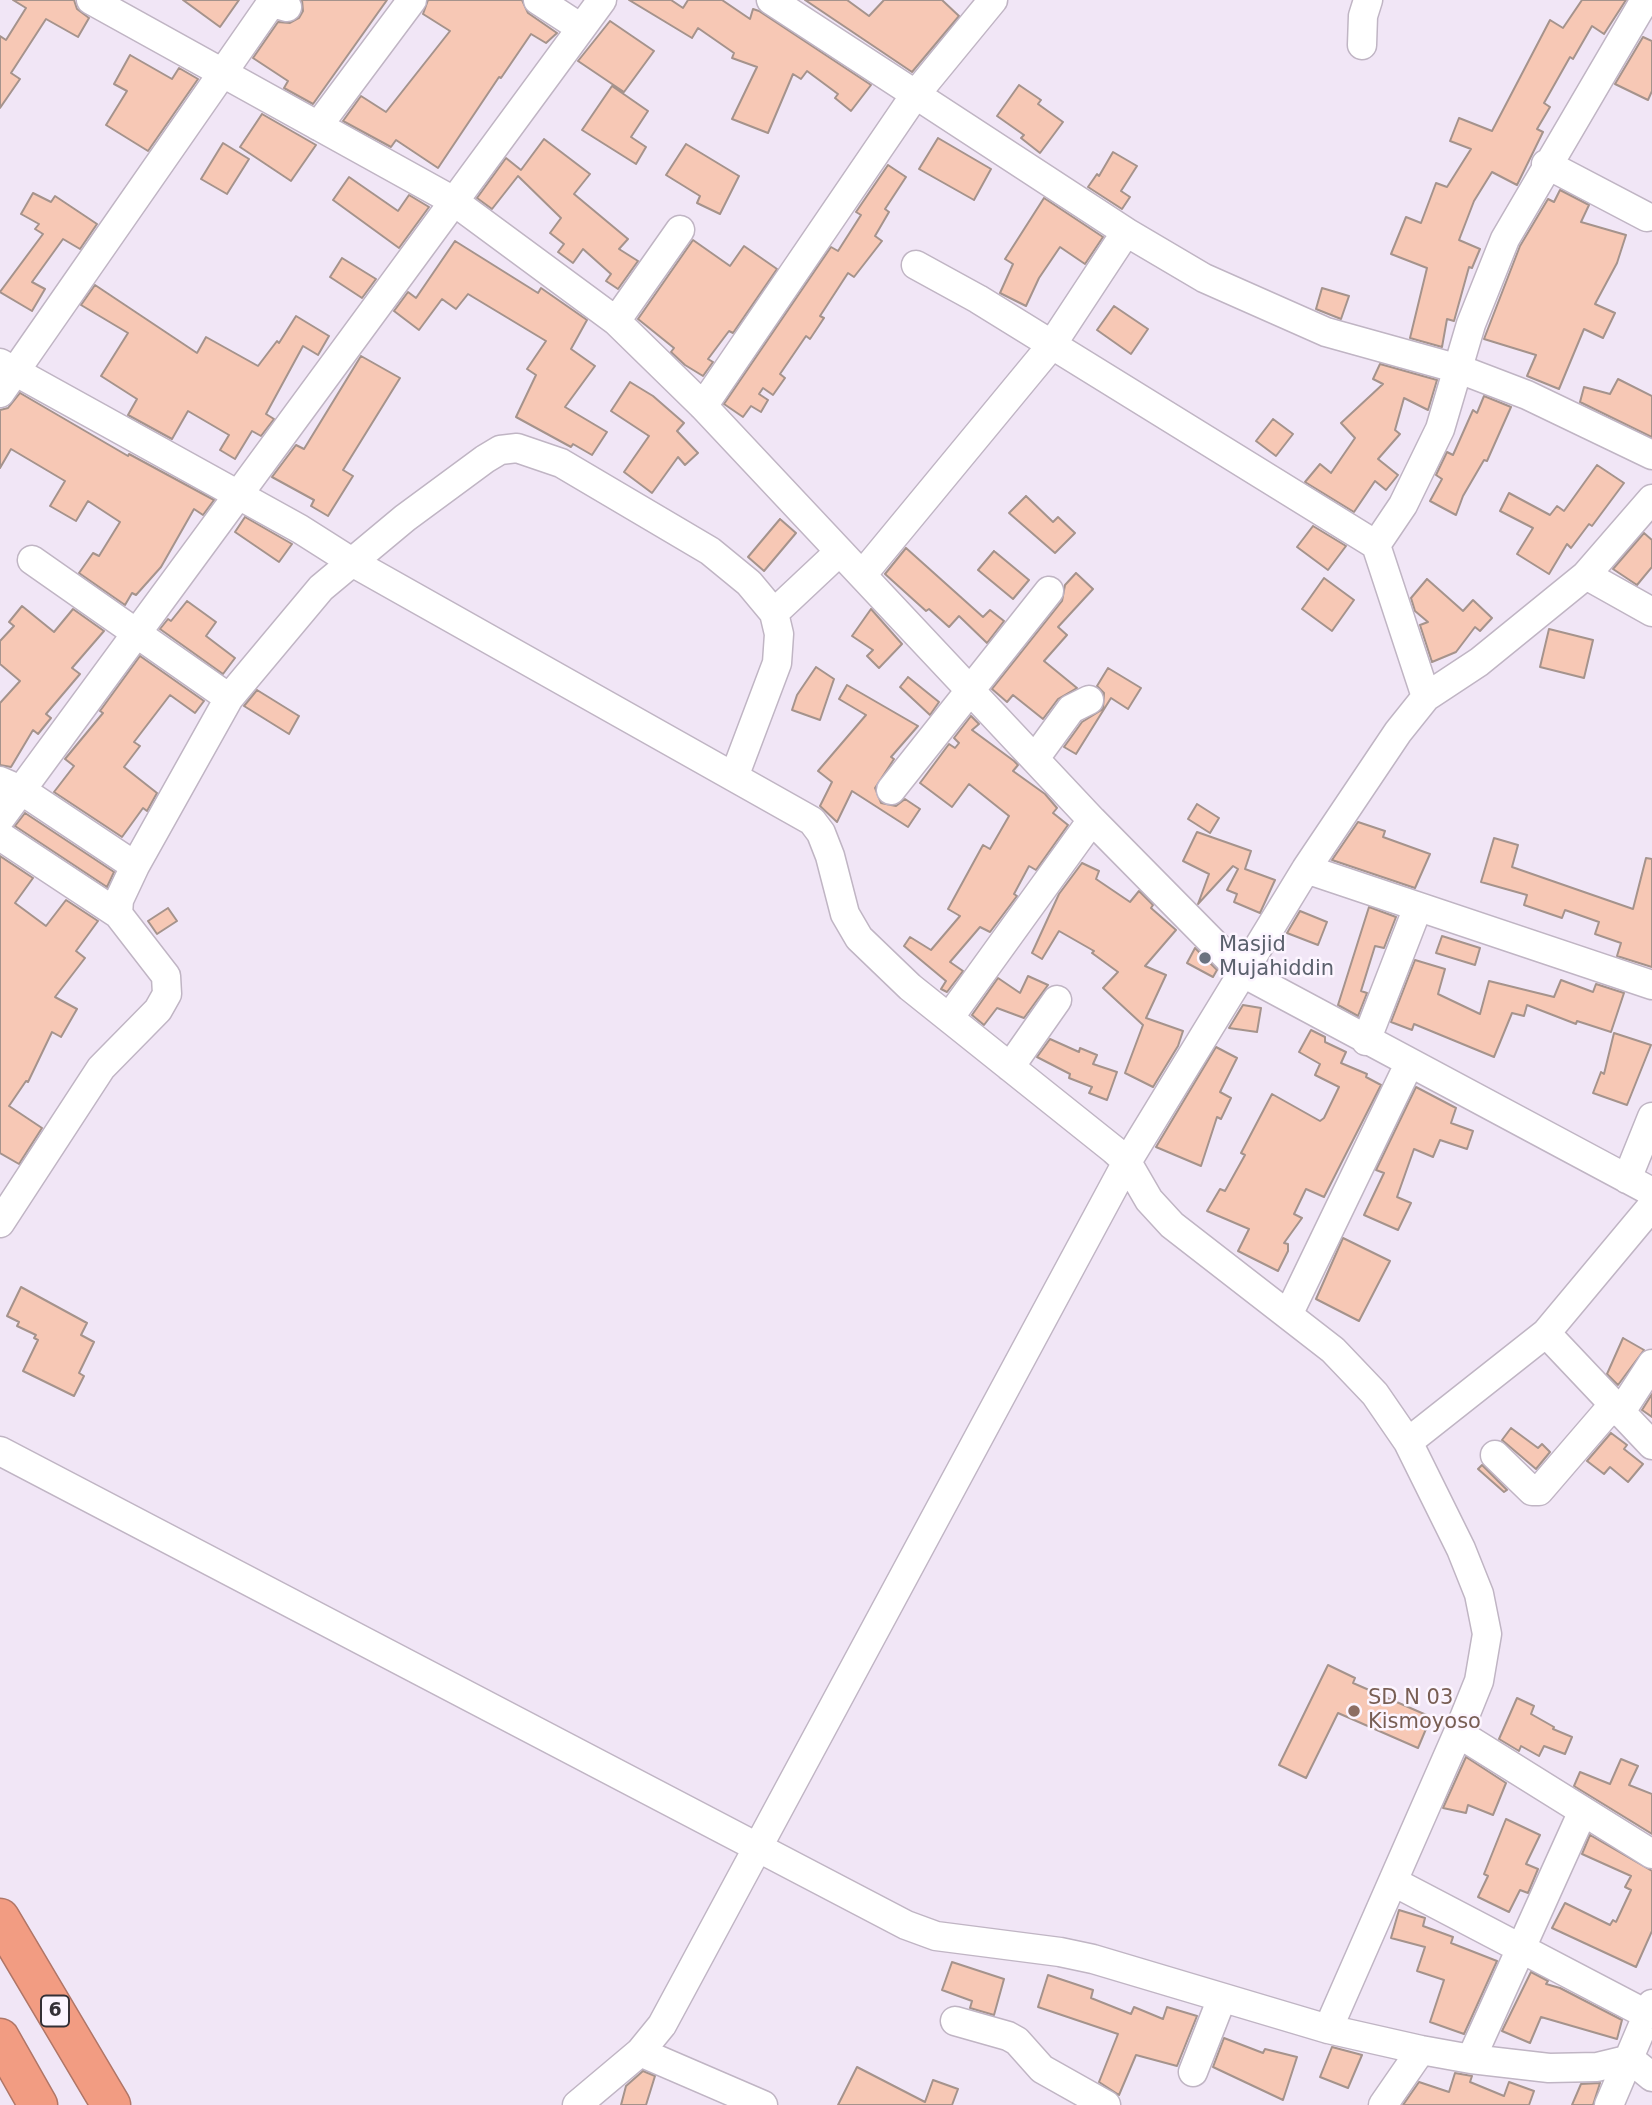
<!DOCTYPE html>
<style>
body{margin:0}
canvas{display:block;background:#f1e6f6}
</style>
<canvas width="1652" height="2105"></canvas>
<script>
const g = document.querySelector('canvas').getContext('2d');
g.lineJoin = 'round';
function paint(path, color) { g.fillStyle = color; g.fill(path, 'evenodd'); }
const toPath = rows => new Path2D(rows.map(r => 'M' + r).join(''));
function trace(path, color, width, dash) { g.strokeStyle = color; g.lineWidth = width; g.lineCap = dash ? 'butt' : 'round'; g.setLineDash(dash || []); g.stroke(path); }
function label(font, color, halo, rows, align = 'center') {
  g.font = font + ' "DejaVu Sans",sans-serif'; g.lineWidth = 5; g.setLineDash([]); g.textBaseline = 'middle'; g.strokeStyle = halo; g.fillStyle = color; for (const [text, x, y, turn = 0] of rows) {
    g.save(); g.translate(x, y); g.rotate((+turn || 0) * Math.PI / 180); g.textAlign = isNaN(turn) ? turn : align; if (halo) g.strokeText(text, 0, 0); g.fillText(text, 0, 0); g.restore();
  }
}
const building = toPath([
 [13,0,74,0,77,9,89,18,78,37,46,19,11,73,20,79,0,108,0,36,6,40,26,8,13,0],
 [183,0,239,0,220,27,183,0],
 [302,0,387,0,313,104,284,88,288,81,253,58,278,22,290,23,299,18,303,11,302,0],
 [428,0,522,0,528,13,557,33,546,43,531,34,501,78,499,77,438,168,396,140,391,147,343,121,361,96,386,112,450,31,423,14,428,0],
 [629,0,671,0,683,8,688,0,722,0,750,19,753,9,759,11,871,85,851,111,835,98,838,94,807,71,801,79,793,74,768,133,732,119,757,67,732,58,734,53,698,28,692,38,629,0],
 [805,0,847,0,869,16,884,0,942,0,959,16,912,72,805,0],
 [1582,0,1626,0,1604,34,1592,26,1573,59,1570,57,1544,103,1550,107,1537,129,1543,132,1517,185,1492,172,1474,201,1459,240,1480,249,1472,268,1469,267,1454,321,1447,319,1442,347,1410,338,1427,268,1391,254,1406,217,1421,223,1436,183,1447,187,1471,149,1450,141,1459,118,1492,131,1550,20,1563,28,1582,0],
 [610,21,654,51,624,92,578,61,610,21],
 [1643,37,1652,41,1652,91,1648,100,1615,84,1643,37],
 [130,55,172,79,179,68,198,79,148,151,106,125,127,91,114,84,130,55],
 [1019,85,1041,100,1038,104,1063,122,1040,153,1021,138,1024,135,997,116,1019,85],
 [612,86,648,111,631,137,646,147,636,164,582,130,612,86],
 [262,114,316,145,291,181,240,147,262,114],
 [938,138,991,169,974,200,919,169,938,138],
 [544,139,590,174,574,194,628,239,619,249,638,261,618,289,606,281,611,274,583,249,573,263,558,252,564,244,550,233,561,218,518,176,492,209,477,198,506,158,521,170,544,139],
 [223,143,249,159,227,194,201,179,223,143],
 [686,144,739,176,720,214,697,203,700,196,666,175,686,144],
 [1113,152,1137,166,1121,191,1130,197,1122,209,1088,187,1097,174,1099,176,1113,152],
 [888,165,906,177,885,209,889,212,875,236,882,241,854,277,848,273,820,316,824,318,810,339,806,336,780,374,785,378,773,395,763,388,759,394,768,400,761,412,751,406,743,417,724,404,831,247,838,251,861,215,856,212,888,165],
 [349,177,398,211,409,195,429,207,399,248,333,200,349,177],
 [1560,190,1589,205,1581,222,1626,235,1617,263,1595,304,1615,313,1603,338,1584,329,1559,389,1527,376,1536,355,1484,339,1520,246,1548,199,1554,202,1560,190],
 [33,193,51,202,55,196,97,224,80,249,63,239,32,282,45,289,32,311,0,292,43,234,35,229,39,224,21,214,33,193],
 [1044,198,1103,237,1085,264,1060,247,1039,278,1026,306,1000,293,1013,264,1005,259,1044,198],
 [693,240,730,266,744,246,777,269,733,333,729,331,708,359,713,362,703,376,685,365,671,352,674,348,638,319,693,240],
 [455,241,538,293,541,288,587,320,571,349,595,366,565,407,607,432,592,455,573,444,571,447,516,417,536,375,527,369,546,341,468,294,456,309,442,299,419,330,394,311,408,292,416,298,455,241],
 [342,258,376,279,362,298,330,277,342,258],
 [95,285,197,353,206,337,258,366,277,341,279,343,296,316,329,336,318,355,303,346,266,414,274,419,261,436,252,431,235,459,220,450,229,435,188,411,172,439,128,415,137,399,101,376,128,333,81,305,95,285],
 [1322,288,1349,296,1341,319,1316,309,1322,288],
 [1114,306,1148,329,1131,354,1097,330,1114,306],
 [361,356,400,378,343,470,353,476,328,516,311,506,314,500,272,477,296,445,304,449,361,356],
 [1380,364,1437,380,1428,410,1404,398,1395,430,1400,434,1378,459,1398,475,1386,490,1375,481,1354,512,1305,482,1320,464,1331,473,1355,438,1341,423,1383,384,1373,379,1380,364],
 [1618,379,1652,396,1652,437,1580,402,1584,387,1610,394,1618,379],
 [630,382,653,396,684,423,677,431,698,453,685,465,678,457,652,493,624,472,649,436,611,411,630,382],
 [20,393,128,456,129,454,214,500,203,515,194,509,161,567,136,595,132,593,125,605,79,573,93,553,99,556,120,522,88,501,76,521,50,506,65,481,11,449,0,468,0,410,8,408,20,393],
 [1484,396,1511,407,1487,461,1484,460,1463,496,1456,515,1430,501,1442,479,1436,475,1447,452,1453,455,1473,410,1477,413,1484,396],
 [1273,419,1293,434,1276,456,1256,441,1273,419],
 [1597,465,1624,483,1592,526,1589,524,1571,548,1567,544,1549,574,1517,554,1533,528,1500,511,1509,493,1550,515,1557,506,1564,511,1597,465],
 [1026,496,1053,522,1058,517,1075,533,1055,553,1009,513,1026,496],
 [245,517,292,544,279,562,235,532,245,517],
 [780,519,796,533,764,571,748,557,780,519],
 [1313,526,1346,546,1328,570,1297,547,1313,526],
 [1644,533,1652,540,1652,567,1637,585,1613,569,1644,533],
 [906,548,983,617,990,610,1004,621,987,643,959,616,949,627,929,609,926,611,885,574,906,548],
 [994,551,1029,580,1013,599,978,570,994,551],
 [1076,573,1093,589,1058,627,1067,635,1044,661,1077,688,1058,699,1043,719,1013,695,1007,702,992,689,1062,601,1065,585,1076,573],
 [1324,578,1354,600,1332,631,1302,609,1324,578],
 [1427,579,1463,611,1473,600,1492,618,1480,631,1475,627,1456,652,1432,662,1420,625,1428,622,1415,611,1411,598,1427,579],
 [187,601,216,622,206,636,235,658,223,674,160,629,168,619,171,621,187,601],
 [22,606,54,632,73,609,104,631,72,668,80,674,46,714,51,718,38,734,33,730,11,767,0,765,0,703,20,681,0,664,0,641,14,626,9,622,22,606],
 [871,609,902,644,879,668,867,656,873,650,852,636,871,609],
 [1549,629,1593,640,1584,678,1540,667,1549,629],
 [140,656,204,701,195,713,170,695,134,742,140,746,124,767,157,793,147,811,143,808,122,837,54,792,74,766,65,759,103,713,100,711,140,656],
 [816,667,834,679,820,720,792,710,797,695,816,667],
 [1108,668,1141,688,1128,709,1111,698,1076,754,1064,747,1082,722,1103,709,1104,693,1097,686,1108,668],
 [908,677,939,702,930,715,900,687,908,677],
 [847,685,918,726,891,757,894,759,875,788,881,803,896,806,905,799,920,809,908,827,852,791,837,822,820,806,832,782,818,771,866,715,839,699,847,685],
 [257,690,299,716,289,734,244,706,257,690],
 [971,716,979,724,972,730,1014,761,1018,765,1013,771,1045,794,1057,808,1053,813,1068,825,1036,870,1029,866,1014,894,1017,896,990,932,980,927,950,962,963,971,947,992,941,989,946,981,904,946,910,937,931,950,960,916,948,909,983,845,990,849,1009,816,969,784,952,807,920,783,949,744,955,748,959,743,954,738,971,716],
 [1197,804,1219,818,1210,833,1188,819,1197,804],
 [25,813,114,872,107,887,15,826,25,813],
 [1358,822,1385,831,1383,837,1430,854,1415,888,1332,860,1358,822],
 [1197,832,1251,851,1245,869,1275,880,1260,913,1234,902,1237,894,1227,890,1238,869,1233,866,1198,904,1209,874,1183,861,1197,832],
 [1494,838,1518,845,1512,867,1633,909,1646,858,1652,859,1652,967,1617,956,1621,943,1595,934,1599,922,1565,910,1562,918,1524,905,1527,895,1481,882,1494,838],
 [0,856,33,878,15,903,46,926,66,900,98,921,76,951,85,958,55,997,77,1009,61,1037,52,1032,28,1082,26,1081,9,1106,42,1128,19,1164,0,1153,0,856],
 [1082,863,1099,871,1096,879,1130,902,1139,891,1153,905,1151,908,1176,930,1145,966,1166,975,1146,1018,1183,1031,1178,1046,1153,1087,1125,1073,1143,1025,1103,988,1118,972,1092,953,1094,951,1059,931,1042,959,1032,953,1059,894,1082,863],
 [1369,907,1396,917,1384,948,1375,946,1361,991,1367,993,1358,1016,1338,1005,1369,907],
 [168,908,177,921,157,934,148,921,168,908],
 [1300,911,1327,922,1318,945,1287,933,1300,911],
 [1442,936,1480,948,1475,965,1436,953,1442,936],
 [1195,948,1217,970,1213,977,1187,963,1195,948],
 [1415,960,1445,969,1438,994,1480,1014,1489,981,1554,997,1561,980,1593,992,1596,984,1624,993,1611,1032,1577,1021,1576,1024,1527,1005,1524,1016,1512,1013,1494,1057,1414,1024,1412,1030,1391,1022,1415,960],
 [1028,976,1048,985,1024,1018,997,1008,984,1025,972,1015,998,978,1020,993,1028,976],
 [1243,1005,1261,1008,1257,1032,1229,1028,1243,1005],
 [1311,1030,1325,1037,1325,1042,1346,1052,1341,1063,1367,1074,1366,1077,1381,1085,1324,1197,1306,1189,1294,1214,1302,1218,1284,1243,1288,1244,1288,1251,1278,1271,1238,1251,1249,1229,1207,1211,1220,1189,1225,1191,1245,1155,1241,1153,1272,1094,1320,1121,1324,1118,1339,1087,1315,1075,1320,1064,1299,1052,1311,1030],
 [1614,1033,1651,1045,1627,1105,1593,1093,1601,1072,1604,1074,1614,1033],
 [1050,1039,1079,1052,1080,1048,1097,1055,1093,1064,1117,1072,1107,1100,1089,1093,1092,1087,1069,1078,1070,1074,1037,1057,1050,1039],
 [1216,1047,1237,1058,1220,1092,1231,1098,1221,1119,1217,1117,1201,1166,1156,1147,1216,1047],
 [1416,1087,1456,1108,1451,1123,1473,1131,1467,1149,1440,1140,1433,1157,1414,1149,1397,1197,1411,1203,1398,1230,1364,1215,1384,1173,1376,1170,1416,1087],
 [1343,1238,1390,1261,1359,1321,1316,1299,1343,1238],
 [21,1287,87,1323,81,1335,94,1342,79,1373,84,1376,74,1396,23,1371,38,1340,34,1338,36,1335,17,1326,19,1322,7,1316,21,1287],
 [1623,1338,1644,1350,1618,1385,1607,1374,1623,1338],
 [1652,1394,1652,1417,1642,1410,1652,1394],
 [1511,1428,1538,1448,1542,1444,1550,1452,1536,1469,1502,1440,1511,1428],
 [1611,1433,1627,1445,1624,1449,1643,1464,1628,1482,1610,1467,1604,1474,1587,1461,1611,1433],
 [1482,1465,1507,1490,1504,1492,1478,1469,1482,1465],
 [1328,1665,1355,1678,1353,1683,1431,1717,1418,1748,1338,1713,1306,1778,1279,1765,1328,1665],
 [1517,1698,1534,1706,1531,1714,1554,1727,1553,1729,1572,1737,1565,1754,1544,1746,1539,1756,1521,1746,1519,1751,1499,1739,1517,1698],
 [1466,1757,1506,1783,1493,1815,1468,1805,1466,1813,1443,1808,1466,1757],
 [1621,1759,1638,1766,1629,1785,1652,1794,1652,1834,1574,1786,1580,1772,1610,1784,1621,1759],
 [1506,1819,1540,1835,1526,1864,1538,1869,1528,1893,1520,1890,1509,1912,1478,1897,1488,1876,1484,1874,1506,1819],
 [1590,1835,1652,1871,1652,1931,1636,1967,1552,1928,1565,1903,1610,1925,1613,1920,1616,1922,1631,1890,1625,1887,1631,1876,1582,1854,1590,1835],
 [1399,1910,1425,1918,1423,1926,1453,1937,1451,1943,1497,1961,1464,2034,1430,2022,1444,1980,1417,1971,1425,1947,1391,1938,1399,1910],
 [952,1962,1004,1979,994,2015,970,2008,972,2001,942,1990,952,1962],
 [1531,1972,1548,1981,1546,1984,1560,1988,1622,2020,1617,2039,1541,2017,1530,2043,1502,2031,1531,1972],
 [1048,1975,1093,1990,1091,1998,1131,2014,1134,2007,1163,2019,1167,2007,1197,2016,1177,2066,1136,2055,1119,2095,1099,2082,1118,2034,1038,2007,1048,1975],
 [1224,2038,1263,2053,1265,2049,1297,2057,1283,2100,1213,2067,1224,2038],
 [1332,2047,1362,2055,1348,2088,1320,2077,1332,2047],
 [857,2067,925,2102,933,2080,958,2089,952,2105,838,2105,857,2067],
 [643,2071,655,2076,646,2105,621,2105,626,2086,643,2071],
 [1455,2073,1472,2076,1470,2082,1504,2096,1509,2082,1534,2091,1529,2105,1403,2105,1419,2082,1449,2092,1455,2073],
 [1600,2083,1593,2105,1572,2105,1581,2084,1600,2083]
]);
const minor = toPath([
 [91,0,452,200,616,321,703,406,1092,820,1243,973,1652,1192],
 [538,0,581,28],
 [771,0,1126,232,1204,278,1326,332,1459,369,1527,395,1652,455],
 [1362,45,1363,16,1368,0],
 [318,126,412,0],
 [1546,164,1647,217],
 [916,265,978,299,1376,545,1426,697,1479,662,1586,575,1652,499],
 [616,321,680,230],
 [0,363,300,529,352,562,812,821,821,833,830,856,845,914,859,938,910,987,1114,1150,1127,1162,1149,1200,1172,1225,1333,1350,1375,1394,1408,1442,1461,1549,1479,1594,1487,1634,1479,1681,1458,1733,1328,2029],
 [0,393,267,9,273,3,287,7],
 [703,406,915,95,993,0],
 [1376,545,1403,505,1440,429,1471,324,1505,239,1645,0],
 [32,560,229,698],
 [862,575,1051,346,1126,232],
 [1586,575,1652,612],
 [774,613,839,552],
 [1036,757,1071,709,1089,700],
 [0,781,21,790,135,866],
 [891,790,1049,591],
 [0,819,602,0],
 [0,836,118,914],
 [1306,869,1398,732,1426,697],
 [949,1018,1092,820],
 [1366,1041,1418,907],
 [1010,1067,1057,1000],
 [1627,1179,1652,1117],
 [0,1223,101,1068,158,1010,167,994,166,976,118,914,119,900,135,866,229,698,321,588,405,518,485,459,500,450,517,448,561,463,710,551,749,583,774,613,779,634,777,663,734,777],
 [1288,1315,1409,1064],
 [1546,1333,1652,1445],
 [1620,1413,1652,1364],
 [1408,1442,1546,1333,1652,1206],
 [0,1451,906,1925,936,1936,1060,1952,1093,1959,1328,2029,1421,2050,1471,2059,1549,2068,1597,2067,1630,2059,1652,2077],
 [1495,1455,1532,1491,1539,1491,1613,1405],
 [1458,1733,1652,1854],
 [1394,1882,1648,2015],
 [955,2021,1008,2036,1017,2041,1042,2069,1106,2105],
 [640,2052,763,2105],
 [1471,2059,1583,1811],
 [1193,2072,1222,1998],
 [577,2105,640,2052,662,2025,1127,1162,1306,869,1652,985],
 [1383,2105,1421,2050],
 [1609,2105,1652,2004]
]);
const highway = toPath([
 [0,1918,111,2105],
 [0,2038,38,2105]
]);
const markers = [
 [1205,958,7,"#6b7280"],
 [1354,1711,7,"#8d6e63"]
];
const shields = [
 [55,2011,28]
];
const shieldNames = [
 ["6",55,2011]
];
const worshipNames = [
 ["Masjid",1219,946],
 ["Mujahiddin",1219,970]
];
const educationNames = [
 ["SD N 03",1368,1699],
 ["Kismoyoso",1368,1723]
];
paint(building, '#f7c8b5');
trace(building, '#a5938c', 2);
trace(minor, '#c0b5c4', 31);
trace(highway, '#b07667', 41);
trace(minor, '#fff', 28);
trace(highway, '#f29c82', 38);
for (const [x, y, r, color] of markers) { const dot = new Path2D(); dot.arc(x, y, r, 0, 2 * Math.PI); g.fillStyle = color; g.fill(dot); trace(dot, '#fcf5ff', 2.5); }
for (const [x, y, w] of shields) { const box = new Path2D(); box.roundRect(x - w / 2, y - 15.5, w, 31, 5); g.fillStyle = '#fcf5ff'; g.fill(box); trace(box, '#343036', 2); }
label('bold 19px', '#343036', null, shieldNames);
label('21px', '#5b616d', '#fcf5ff', worshipNames, 'left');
label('21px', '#785e54', '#fcf5ff', educationNames, 'left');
</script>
